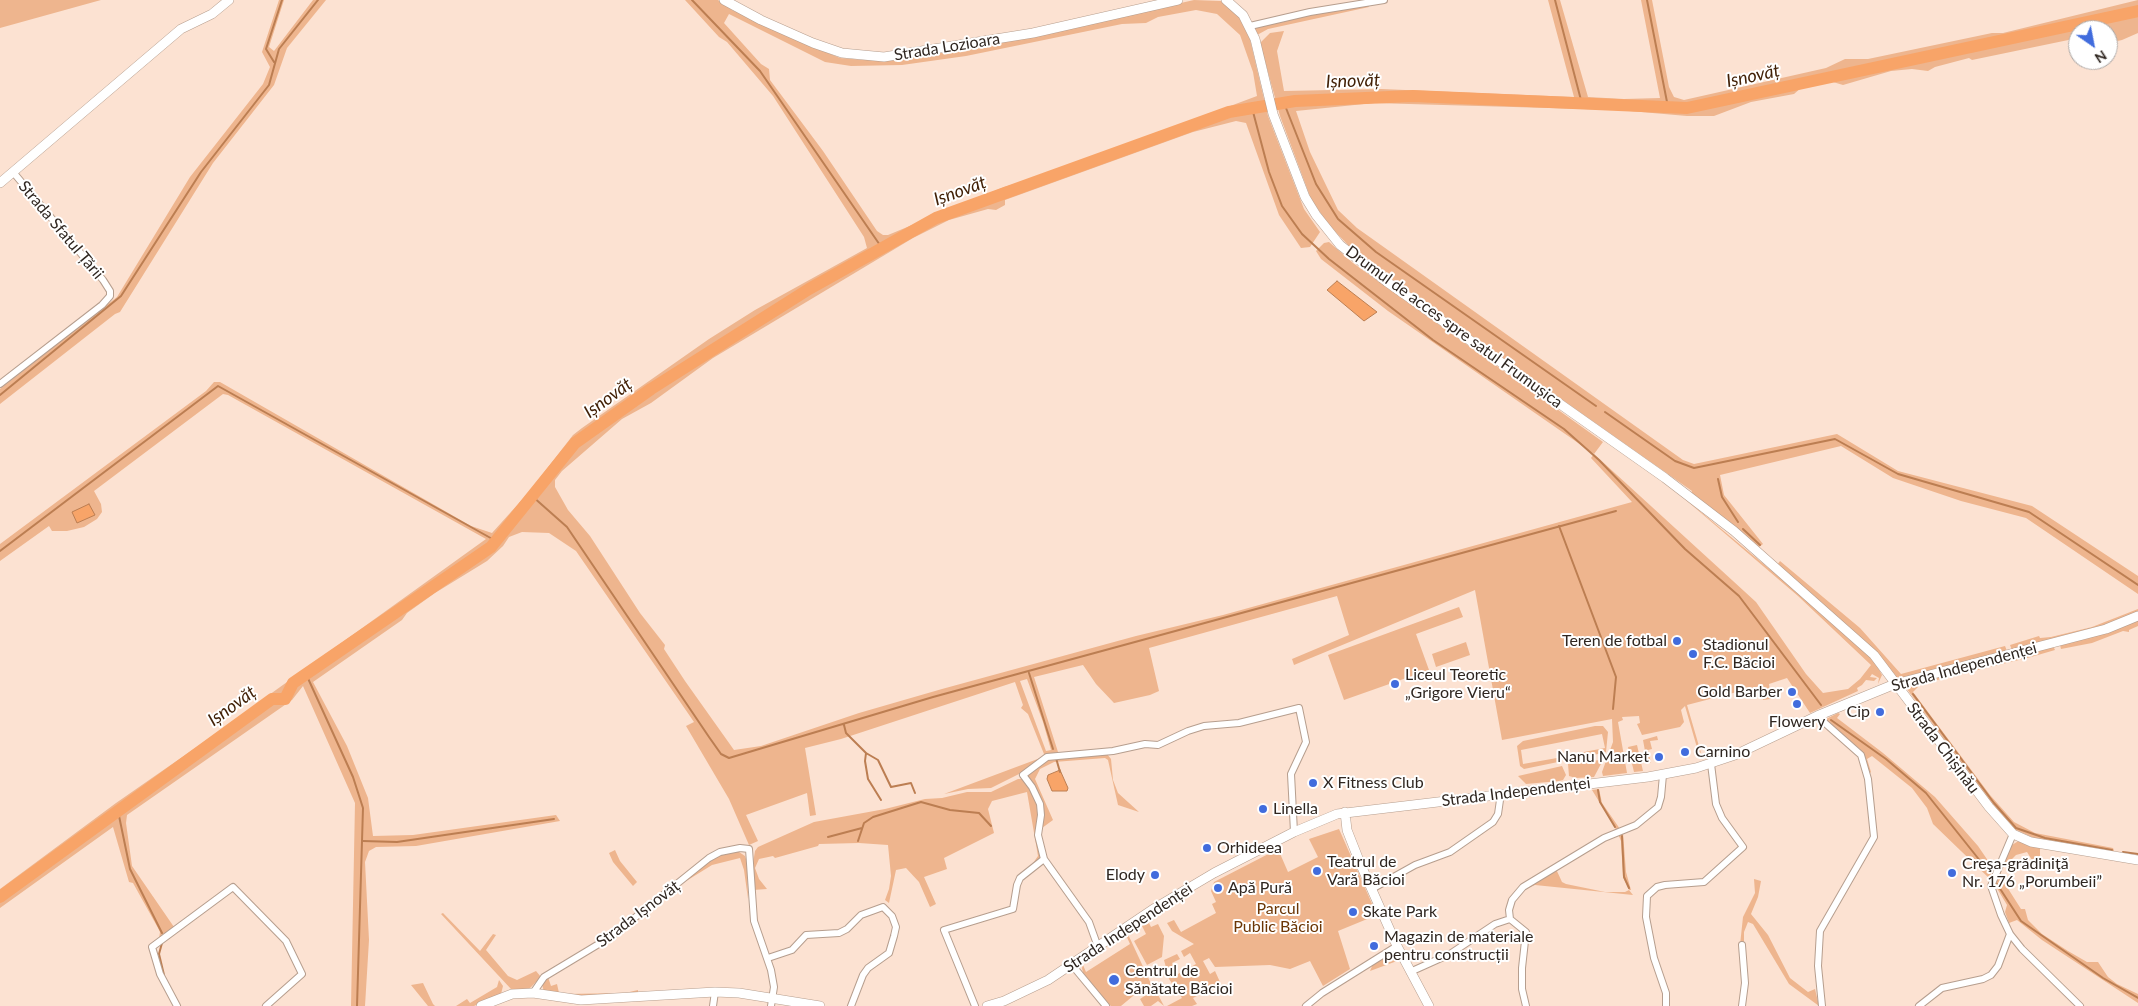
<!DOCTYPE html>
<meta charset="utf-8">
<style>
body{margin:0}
#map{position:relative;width:2138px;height:1006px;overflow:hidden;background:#fce2d2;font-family:Lato,sans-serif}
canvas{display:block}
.north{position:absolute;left:2068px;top:20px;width:50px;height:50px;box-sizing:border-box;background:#fff;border:1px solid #aca8a6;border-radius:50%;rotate:147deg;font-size:14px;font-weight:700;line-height:20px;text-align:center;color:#2f2620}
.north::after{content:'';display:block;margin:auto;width:18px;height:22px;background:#416cdd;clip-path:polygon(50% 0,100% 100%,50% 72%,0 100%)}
</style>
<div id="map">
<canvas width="2138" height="1006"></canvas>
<div class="north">N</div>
</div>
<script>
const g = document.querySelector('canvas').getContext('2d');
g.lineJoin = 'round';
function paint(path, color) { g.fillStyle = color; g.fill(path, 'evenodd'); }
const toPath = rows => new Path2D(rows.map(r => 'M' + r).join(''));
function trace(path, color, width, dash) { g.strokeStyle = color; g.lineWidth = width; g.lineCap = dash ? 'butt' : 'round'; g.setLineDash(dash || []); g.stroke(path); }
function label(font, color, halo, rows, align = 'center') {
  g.font = font + ' Lato,sans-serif'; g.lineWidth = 4; g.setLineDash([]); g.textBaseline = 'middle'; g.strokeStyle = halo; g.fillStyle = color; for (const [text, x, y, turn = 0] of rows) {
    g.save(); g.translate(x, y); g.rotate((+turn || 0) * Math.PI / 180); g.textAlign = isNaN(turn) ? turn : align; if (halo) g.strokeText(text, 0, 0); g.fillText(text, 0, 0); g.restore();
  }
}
const green = toPath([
 [0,0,101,0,0,28],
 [279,0,284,0,269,47,274,51,313,0,326,0,287,48,274,85,213,163,120,312,115,314,0,404,0,389,117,297,190,177,263,84,270,67,262,52],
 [685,0,718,0,732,10,814,47,840,58,864,60,919,57,1036,36,1194,0,1221,1,1241,18,1248,31,1268,116,1304,209,1320,232,1310,247,1301,248,1279,215,1246,123,1236,121,1193,132,1005,200,1005,205,996,210,988,209,949,220,913,238,713,358,651,403,622,419,562,471,555,480,555,487,568,510,590,536,640,613,665,645,664,649,685,681,734,750,761,746,859,713,942,689,1136,636,1223,615,1632,502,1591,458,1594,454,1388,311,1321,259,1316,251,1324,243,1329,242,1353,263,1603,442,1594,454,1756,602,1806,674,1823,693,1848,689,1860,679,1871,665,1798,596,1666,483,1831,620,1875,662,1882,675,1878,684,1879,678,1872,674,1870,677,1877,678,1874,681,1866,680,1862,685,1857,688,1858,691,1810,713,1787,678,1769,684,1771,699,1763,700,1760,686,1687,705,1701,753,1698,751,1685,706,1681,710,1684,722,1680,727,1642,735,1637,724,1640,723,1639,716,1622,717,1623,720,1618,722,1627,773,1603,776,1602,772,1613,742,1612,719,1502,740,1475,590,1294,665,1292,659,1349,635,1337,596,1149,648,1159,691,1150,695,1114,703,1096,684,1083,665,1034,677,1058,752,1043,757,1019,774,991,788,968,789,944,794,1043,757,1044,754,1028,714,1021,708,1023,705,1015,682,841,739,805,748,816,815,810,816,807,793,746,815,758,841,749,845,729,799,686,726,694,722,576,551,549,533,522,532,509,537,503,546,487,561,435,593,407,613,402,620,313,682,347,746,368,798,373,836,413,835,556,815,560,821,416,846,376,847,369,851,365,862,369,940,365,1006,351,1006,355,803,303,686,292,700,127,815,126,823,132,866,174,927,159,939,160,932,158,928,133,883,129,882,113,827,0,908,0,889,116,803,198,746,486,539,228,395,223,394,94,491,101,504,102,512,97,519,84,527,67,531,52,531,49,526,0,561,0,544,206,391,214,382,220,382,471,526,492,533,528,493,573,435,582,428,709,339,755,310,867,248,864,237,773,96,727,42,719,37],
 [1196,10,1217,14,1240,35,1253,72,1257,96,1043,176,1004,187,888,235,883,235,877,231,823,151,770,80,769,69,761,64,724,23,729,14,825,62,851,66,902,65,966,56,1122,24,1146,23,1158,17],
 [1027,679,1043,722,1051,750,1046,751,1020,681],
 [1548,0,1560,0,1588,97,1624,99,1660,98,1641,0,1652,0,1669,87,1674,97,1684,100,1826,68,1845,59,1868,59,1992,33,2003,33,2138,0,2138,33,2122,40,2113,42,2109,40,2108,30,2078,30,2078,38,1972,60,1969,58,1935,67,1928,71,1912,69,1891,71,1843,85,1833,82,1802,87,1794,94,1751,102,1714,116,1687,116,1618,110,1374,103,1296,111,1310,152,1338,210,1357,228,1683,460,1694,464,1837,434,1898,471,2032,506,2138,576,2138,594,2026,518,1961,501,1893,478,1841,446,1720,475,1724,495,1763,544,1759,547,1691,493,1692,491,1480,342,1362,258,1348,245,1328,224,1311,199,1280,116,1260,43,1270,33,1284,31,1277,51,1284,91,1381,89,1574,97],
 [1368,5,1369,7,1268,29,1257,35,1255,28,1309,14],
 [1780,561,1860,628,1901,674,2005,646,2007,651,1898,679,1872,649,1777,565],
 [1459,607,1463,617,1416,634,1429,670,1344,700,1328,655],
 [2138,609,2138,612,2098,628,2012,650,2010,645,2039,636,2040,638,2051,637,2092,627],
 [2138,619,2138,626,2129,630,2129,632,2123,631,2092,643,2061,649,2060,645],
 [1466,642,1470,655,1436,667,1432,654],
 [2053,646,2055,650,2031,657,1921,684,1913,692,1990,795,2014,822,2035,833,2113,848,2115,853,2036,839,2012,828,1994,807,1904,685],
 [1838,713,1840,714,1837,718,1883,753,1935,797,1978,846,1995,871,1990,879,1933,824,1927,808,1912,788,1872,756,1867,759,1871,772,1870,773,1860,749,1824,720],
 [1595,726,1603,726,1608,732,1606,752,1569,761,1568,755,1605,748,1602,734,1521,750,1523,764,1557,758,1558,762,1524,769,1520,766,1517,746,1523,741],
 [1657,736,1658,740,1650,741,1652,749,1648,750,1651,763,1647,762,1643,740],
 [1637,745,1643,771,1634,772,1628,747],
 [1107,754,1111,759,1113,780,1118,793,1139,812,1118,805,1108,760,1105,758,1054,762,1040,769,1035,779,1053,820,1042,828,1041,826,1043,815,1027,775,1047,759],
 [1600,760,1602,762,1594,777,1576,778,1569,776,1568,764],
 [1562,766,1566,775,1563,780,1559,781,1526,784,1518,776],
 [1018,779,1023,779,1031,788,1038,804,1041,858,1031,866,1038,856,1027,792,992,801,988,809,994,833,944,858,947,869,924,877,936,904,930,907,919,882,906,868,896,870,889,903,885,900,889,889,891,876,888,845,859,843,819,844,818,846,775,858,773,856,759,859,755,868,759,879,767,889,753,890,752,869,755,851,758,847,814,822,885,809,925,799,942,798,967,792,991,792],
 [1599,789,1602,803,1620,829,1617,831,1592,790],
 [1339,829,1377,915,1338,931,1350,969,1323,986,1310,961,1290,969,1270,965,1215,967,1209,958,1203,961,1210,974,1215,971,1220,982,1209,989,1204,981,1194,986,1199,995,1193,998,1197,1004,1192,1006,1167,1006,1182,998,1169,979,1164,960,1177,954,1180,959,1172,963,1178,974,1196,964,1190,953,1184,957,1181,951,1194,944,1172,931,1167,923,1174,920,1181,932,1216,913,1212,904,1216,902,1211,891,1214,882,1278,849,1288,872,1318,857,1309,839],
 [1623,833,1626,872,1631,890,1629,890,1633,895,1535,885,1526,889,1532,883,1556,869,1562,882,1566,884,1605,892,1625,892,1629,890,1623,877,1621,841,1618,834],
 [2020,840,2040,848,2040,856,2032,860,2027,852,2016,855,2002,869,2000,876,2021,909,2025,909,2028,920,2042,934,2068,951,2087,962,2098,962,2108,977,2117,984,2138,994,2138,1003,2042,940,2017,920,2009,923,2005,912,2007,905,1995,885,2012,845],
 [615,850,620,861,637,882,633,886,613,862,609,853],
 [736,850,745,856,747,862,748,899,744,870,740,858,712,865,683,883,706,862,718,855],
 [1754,879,1761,881,1758,897,1751,914,1768,935,1790,978,1808,992,1815,989,1819,1006,1789,984,1753,924,1748,922,1744,932,1744,945,1740,945,1743,917,1755,893],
 [443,913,480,951,493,934,496,935,486,950,508,976,517,980,536,971,541,977,528,990,511,989,441,914],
 [1149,923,1151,927,1158,924,1164,936,1162,957,1147,965,1134,941,1146,934,1142,926],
 [1127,932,1152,986,1139,991,1121,1006,1111,1006,1100,996,1083,973,1082,968,1083,965,1086,972,1130,944,1125,933],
 [1392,951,1397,961,1370,971,1373,964],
 [548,977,551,986,557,984,559,993,565,994,625,993,638,990,638,993,578,996,544,992,542,984],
 [499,980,503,986,501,994,474,1006,456,1006,467,999,470,1003,497,987],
 [423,983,433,1004,435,1006,428,1006,411,985],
 [1155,989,1164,1006,1158,1001,1151,1006,1144,1006,1140,999]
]);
const water = toPath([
 [1337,281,1377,312,1364,321,1327,290,1337,281],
 [89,504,95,515,77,523,72,512,89,504],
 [1060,770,1068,788,1067,791,1052,791,1047,779,1048,775,1060,770]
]);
const stream = toPath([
 [692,0,760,71,882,248],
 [1555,0,1582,104],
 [1647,0,1668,107],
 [274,62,266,49,282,0],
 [1284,103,1316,184,1338,219,1376,252,1596,406],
 [1252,108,1269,172,1282,206,1302,234,1329,259,1433,340,1564,429,1599,460,1685,549,1739,596,1821,705],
 [0,395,121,296,201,172,269,85,279,49,318,0],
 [1605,412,1675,461,1694,468,1835,439,1898,474,2029,512,2138,585],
 [1718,479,1722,497,1738,522],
 [532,496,567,527,709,737,721,754,729,758,933,697,1616,511],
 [1559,526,1616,677,1613,709],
 [1743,529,1760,545],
 [0,551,218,386,496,541],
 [1029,673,1053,749],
 [306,674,353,777,363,808,357,1006],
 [1913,694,1994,803,2016,828,2045,838,2112,850],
 [1831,720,1886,759,1926,793,1989,872],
 [844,725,846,733,866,753,878,760,891,787,911,783,915,793],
 [866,753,865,761,868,779,881,800],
 [1056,758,1060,772],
 [1598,790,1600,802,1615,827],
 [118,811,130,869,162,933],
 [1622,836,1624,877,1629,888],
 [828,837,862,828],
 [363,841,397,842,554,819],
 [858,841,864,823,873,817,921,802,950,810,979,813,991,826],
 [2123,852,2138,854],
 [1997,884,2021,921,2103,978,2138,998],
 [162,943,159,954,164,975]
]);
const river = toPath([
 [0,897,272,699,285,699,293,683,491,547,575,443,651,389,809,289,936,218,1229,112,1295,101,1413,96,1687,108,2138,11]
]);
const street = toPath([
 [1250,26,1310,12,1384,0],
 [0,384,102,305,110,296,110,291,103,280,13,172],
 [1817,716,1861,755,1868,779,1874,837,1820,931,1818,966,1822,1006],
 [2013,834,1991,886,2001,915,2010,934,2022,949,2080,1006],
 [1044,859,1089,922,1098,947],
 [1372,889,1415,865,1450,852,1493,822,1498,814,1501,793],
 [1510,919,1509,910,1512,900,1523,887,1604,838,1636,825,1658,807,1661,797,1663,775],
 [1510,919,1526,932,1522,968,1522,989,1526,1006],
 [1742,945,1745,983,1742,1006],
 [768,958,792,950,806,935,839,933,847,929,861,915,883,907,892,916,896,927,894,936,889,953,868,968,863,975,851,1006],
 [1072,965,1106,1006],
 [1410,972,1450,954,1495,924,1510,919],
 [533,993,544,977,612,936,709,858,720,852,740,848,749,849,754,921,771,970,774,987,771,1006],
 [177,1006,160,974,152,947,233,887,286,941,302,974,266,1006],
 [713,1006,715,992],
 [975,1006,944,930,1013,909,1017,885,1020,878,1044,859,1038,835,1041,815,1040,804,1032,787,1023,775,1047,757,1113,751,1145,744,1158,745,1188,731,1204,726,1239,723,1299,708,1306,742,1291,774,1294,832],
 [1306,1006,1322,993,1397,946],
 [1666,1006,1666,993,1654,958,1646,917,1647,896,1657,887,1665,885,1704,882,1743,847,1722,818,1716,804,1711,764],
 [1919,1006,1942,988,1983,979,1991,975,1998,966,2010,934]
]);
const secondary = toPath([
 [724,0,761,20,813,43,842,53,884,57,1033,33,1178,0],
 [1226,0,1243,15,1255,39,1273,114,1305,197,1316,215,1340,245,1387,282,1665,478,1734,531,1874,655,1989,807,2013,834,2031,842,2138,860],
 [0,183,181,29,212,14,229,0],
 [1345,812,1347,830,1360,863,1397,946,1429,1006],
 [481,1006,512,994,533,993,581,1000,715,992,739,993,820,1006],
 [987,1006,1004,1001,1048,980,1155,908,1214,873,1294,832,1337,814,1648,777,1696,768,1735,755,1817,716,1895,684,2106,629,2138,616]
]);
const markers = [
 [1677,641,5,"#416cdd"],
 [1693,654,5,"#416cdd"],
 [1395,684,5,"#416cdd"],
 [1792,692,5,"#416cdd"],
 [1797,704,5,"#416cdd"],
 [1880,712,5,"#416cdd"],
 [1685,752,5,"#416cdd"],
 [1659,757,5,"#416cdd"],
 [1313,783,5,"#416cdd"],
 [1263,809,5,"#416cdd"],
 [1207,848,5,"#416cdd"],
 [1317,871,5,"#416cdd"],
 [1952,873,5,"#416cdd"],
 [1155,875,5,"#416cdd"],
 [1218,888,5,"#416cdd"],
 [1353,912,5,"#416cdd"],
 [1374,946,5,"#416cdd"],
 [1114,980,6,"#416cdd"]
];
const streetNames = [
 ["Strada Lozioara",947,47,-9],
 ["Strada Sfatul Țării",61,230,50],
 ["Drumul de acces spre satul Frumușica",1454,327,36],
 ["Strada Independenței",1964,667,-15],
 ["Strada Chișinău",1943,748,53],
 ["Strada Independenței",1516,792,-7],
 ["Strada Ișnovăț",638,914,-37],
 ["Strada Independenței",1128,928,-33]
];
const poiNames = [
 ["Teren de fotbal",1667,641,"right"],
 ["Stadionul",1703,645],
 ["F.C. Băcioi",1703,663],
 ["Liceul Teoretic",1405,675],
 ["„Grigore Vieru“",1405,693],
 ["Gold Barber",1782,692,"right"],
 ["Cip",1870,712,"right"],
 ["Flowery",1797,722,"center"],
 ["Carnino",1695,752],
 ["Nanu Market",1649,757,"right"],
 ["X Fitness Club",1323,783],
 ["Linella",1273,809],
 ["Orhideea",1217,848],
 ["Teatrul de",1327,862],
 ["Vară Băcioi",1327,880],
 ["Creşa-grădiniţă",1962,864],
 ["Nr. 176 „Porumbeii”",1962,882],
 ["Elody",1145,875,"right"],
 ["Apă Pură",1228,888],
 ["Skate Park",1363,912],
 ["Magazin de materiale",1384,937],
 ["pentru construcții",1384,955],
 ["Centrul de",1125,971],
 ["Sănătate Băcioi",1125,989]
];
const parkNames = [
 ["Parcul",1278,909],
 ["Public Băcioi",1278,927]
];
const waterNames = [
 ["Ișnovăț",1753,76,-12],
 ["Ișnovăț",1353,81,-2],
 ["Ișnovăț",960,191,-20],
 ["Ișnovăț",608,398,-36],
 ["Ișnovăț",232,706,-36]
];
paint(green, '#eeb58e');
paint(water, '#f8a468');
trace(water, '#bc7e52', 1);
trace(stream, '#bc7e52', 2);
trace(river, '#f8a468', 12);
trace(street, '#b69e8e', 8);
trace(secondary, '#b69e8e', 10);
trace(street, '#fff', 6);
trace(secondary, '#fff', 9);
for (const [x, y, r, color] of markers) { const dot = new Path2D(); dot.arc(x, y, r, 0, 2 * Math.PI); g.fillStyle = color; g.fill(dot); trace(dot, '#fff', 2); }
label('16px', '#2f2620', '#fff', streetNames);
label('16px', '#2f2620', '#fff', poiNames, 'left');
label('16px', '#6b3605', '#fff', parkNames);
label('italic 18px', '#422107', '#fff', waterNames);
</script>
